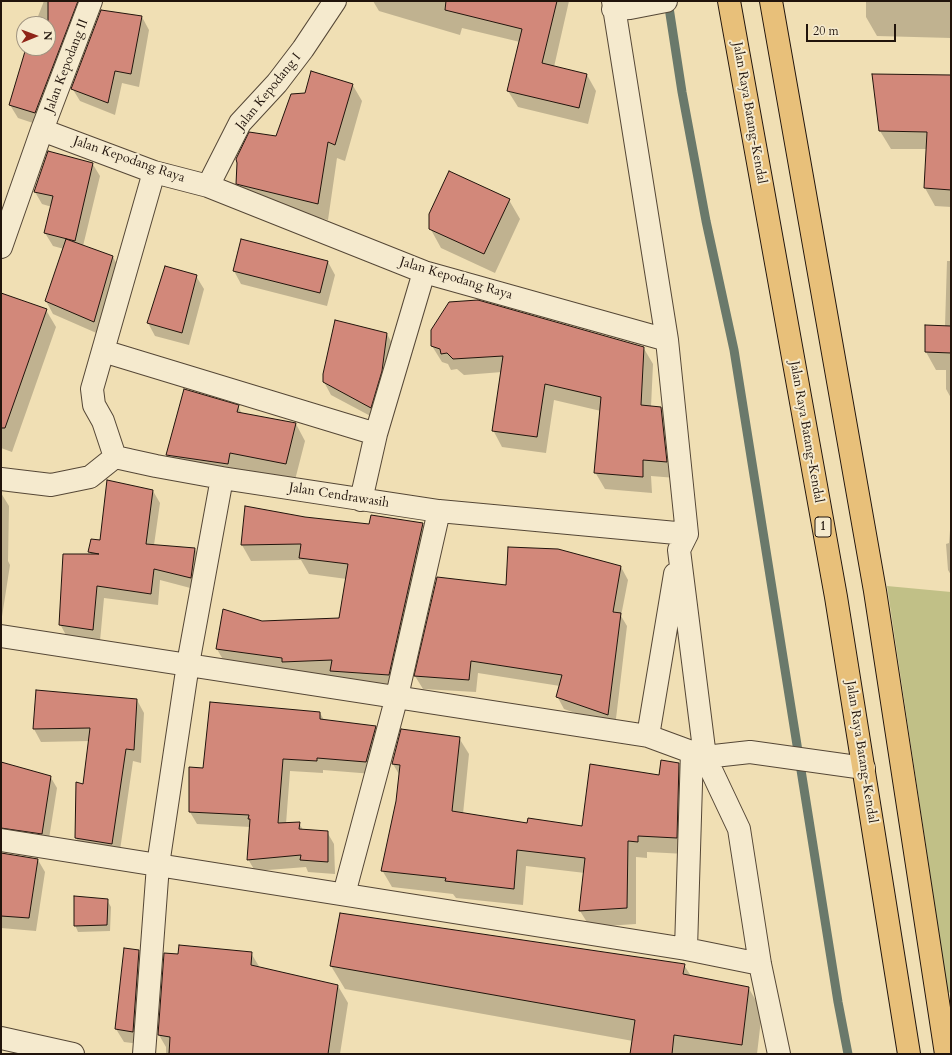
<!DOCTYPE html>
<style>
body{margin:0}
#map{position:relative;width:952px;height:1055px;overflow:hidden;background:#f0dfb4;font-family:Cardo,serif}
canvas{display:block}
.frame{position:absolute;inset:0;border:2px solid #21140c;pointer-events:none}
.north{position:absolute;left:16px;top:16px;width:40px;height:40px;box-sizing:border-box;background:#f5eace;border:1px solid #a09480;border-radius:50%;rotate:89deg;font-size:11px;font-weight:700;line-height:16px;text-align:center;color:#21140c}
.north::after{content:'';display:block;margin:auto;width:14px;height:18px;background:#8f2418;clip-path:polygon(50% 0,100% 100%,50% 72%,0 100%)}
.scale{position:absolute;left:806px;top:24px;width:90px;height:18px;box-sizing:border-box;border:2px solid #21140c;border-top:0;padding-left:5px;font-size:12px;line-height:14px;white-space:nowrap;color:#21140c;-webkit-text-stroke:3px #f5eace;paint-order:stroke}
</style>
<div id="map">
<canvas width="952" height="1055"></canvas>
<div class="frame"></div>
<div class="north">N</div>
<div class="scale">20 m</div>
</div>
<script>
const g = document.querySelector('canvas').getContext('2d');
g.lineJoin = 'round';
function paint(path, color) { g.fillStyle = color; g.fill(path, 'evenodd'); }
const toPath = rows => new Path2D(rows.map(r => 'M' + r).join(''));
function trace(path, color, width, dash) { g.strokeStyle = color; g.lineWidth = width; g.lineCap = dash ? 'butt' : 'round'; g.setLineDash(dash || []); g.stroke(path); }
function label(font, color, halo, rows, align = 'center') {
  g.font = font + ' Cardo,serif'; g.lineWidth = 4; g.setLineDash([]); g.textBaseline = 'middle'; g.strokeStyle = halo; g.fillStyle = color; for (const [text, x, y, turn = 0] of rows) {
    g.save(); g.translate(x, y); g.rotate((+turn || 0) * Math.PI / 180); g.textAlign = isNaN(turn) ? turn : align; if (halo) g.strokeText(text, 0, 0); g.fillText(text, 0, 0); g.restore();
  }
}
const green = toPath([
 [887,586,951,592,951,992,948,993]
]);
const shadow = toPath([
 [44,1,93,1,42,126,18,118,10,105,28,48,48,48,48,24,35,24],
 [373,1,569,1,554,67,587,75,596,91,588,124,518,107,508,91,520,42,462,28,460,35,379,11],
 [866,1,951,1,951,38,877,36,866,17],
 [142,17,149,30,139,87,122,83,115,115,80,101,72,88],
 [951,76,951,207,935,206,925,188,927,149,891,149,880,131],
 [352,84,362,101,345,161,337,158,328,220,247,200,237,183,238,163,277,137,306,94],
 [92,163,100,176,83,246,113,257,120,270,101,335,53,314,46,301,64,249,53,246,45,233,52,207,42,204,35,192],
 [509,200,520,219,495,273,441,248,430,228],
 [947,261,951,261,951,398,946,389,946,370,936,370,926,352,945,326],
 [328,262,335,275,327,306,241,284,234,271],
 [196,276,204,289,189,345,155,336,148,323],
 [1,294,46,310,56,327,12,452,1,448],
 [387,334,394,347,378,420,331,395,324,382],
 [432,346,643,347,653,364,651,407,661,408,670,425,676,478,651,476,652,493,605,489,595,472,601,411,554,400,546,453,502,447,493,430,502,372,464,375,457,369,451,370,448,364,442,362],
 [238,406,242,414,296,424,305,441,295,480,239,469,237,480,177,471,168,455],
 [153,491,160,503,154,545,195,549,202,561,198,590,160,580,158,605,104,598,100,641,67,637,60,624,92,555,90,552],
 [1,493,9,506,8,561,10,565,1,623],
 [305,518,370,526,423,524,432,540,398,691,340,687,334,676,292,678,226,665,217,649,224,610,262,622,340,619,347,579,309,574,301,560,251,561,242,545],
 [951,518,951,575,948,570,946,544,949,543],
 [621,567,628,580,621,616,627,626,615,727,564,709,557,696,560,686,478,673,476,692,423,689,415,676,438,579,507,586],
 [137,700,144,713,141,763,133,761,119,857,84,851,76,838,90,741,41,742,34,729],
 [320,713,324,720,375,727,382,739,373,774,323,770,323,773,290,771,286,824,299,823,303,830,327,832,334,844,335,874,308,872,306,867,255,871,248,859,250,827,197,824,190,812,204,769],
 [459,738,469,754,463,814,528,824,583,828,678,764,688,781,686,854,647,852,647,858,636,857,636,924,590,927,580,911,585,873,526,866,523,905,456,898,453,894,392,887,382,870,397,801,400,776,393,764],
 [1,764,50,776,57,788,48,845,14,839,9,830,1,829],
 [38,860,45,872,36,931,1,928,1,867],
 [107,900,111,907,110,931,78,932,75,925],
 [139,951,146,963,140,1044,124,1042,116,1029],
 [251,953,260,968,338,986,348,1003,340,1054,166,1054,166,1047,159,1035,179,956],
 [684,965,691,976,748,987,762,1011,757,1054,631,1054,633,1041,345,989,331,966]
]);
const stream = toPath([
 [668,1,682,92,706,221,734,350,838,1002,848,1054]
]);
const building = toPath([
 [48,1,78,1,35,113,9,105,26,48,48,48,48,1],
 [446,1,557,1,542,63,587,74,579,108,507,91,522,29,445,10,446,1],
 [101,10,142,16,131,74,115,71,108,103,71,89,101,10],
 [311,71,353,84,335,145,328,142,318,204,236,184,237,163,236,159,249,132,276,136,291,94,305,93,311,71],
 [872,74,951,75,951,190,924,188,927,132,879,131,872,74],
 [48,151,93,163,75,241,44,233,53,196,34,192,48,151],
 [449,171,510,199,484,254,429,229,429,214,449,171],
 [66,239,113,256,94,322,45,301,66,239],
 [241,239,328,261,320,293,233,271,241,239],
 [165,266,197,275,182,333,147,323,165,266],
 [1,293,47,309,5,428,1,428,1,293],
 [478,300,644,347,641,405,661,407,667,462,643,460,643,477,594,473,601,397,545,384,537,437,492,431,503,356,453,359,447,353,441,354,440,349,431,346,431,330,449,302,478,300],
 [335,320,387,333,382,371,371,408,323,382,323,374,335,320],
 [925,325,951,326,951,353,925,352,925,325],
 [184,389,239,405,237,412,296,423,286,464,230,453,228,464,166,455,184,389],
 [107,480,153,490,146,544,195,548,191,578,154,569,151,594,97,586,93,630,59,625,63,554,99,554,88,552,91,539,100,540,107,480],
 [245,506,305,517,369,524,371,515,423,523,389,675,330,671,332,660,282,662,282,658,216,649,223,609,262,621,339,618,348,564,299,558,301,544,241,545,245,506],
 [508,547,558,549,621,566,613,612,621,613,608,715,556,697,562,675,471,661,469,680,414,676,437,577,506,585,508,547],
 [36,690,137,699,134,750,126,749,112,844,75,838,76,782,83,784,90,728,33,729,36,690],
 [210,702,320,712,320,719,376,726,366,762,317,758,317,761,283,759,278,823,300,822,299,829,328,831,328,862,300,860,301,855,247,860,250,819,248,819,249,815,189,812,189,767,203,768,210,702],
 [401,729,460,737,452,811,527,823,528,818,582,826,590,764,659,775,661,760,679,763,677,838,638,836,638,842,628,841,627,908,579,911,585,858,517,850,514,889,445,881,446,878,381,871,396,801,400,765,392,764,401,729],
 [1,762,51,776,42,834,1,828,1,762],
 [1,853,38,859,29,918,1,916,1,853],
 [74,896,108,899,107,925,74,926,74,896],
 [340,913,685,964,683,974,749,987,742,1045,674,1035,672,1054,630,1054,635,1020,330,966,340,913],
 [179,945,252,952,251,965,338,985,328,1054,169,1054,170,1037,158,1035,164,953,178,954,179,945],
 [124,948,139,950,133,1032,115,1029,124,948]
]);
const minor = toPath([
 [613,1,667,340,687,534],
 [613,9,630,8,666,1],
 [42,130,154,172,208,186,424,272,667,340],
 [154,172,92,389,94,405,103,421,115,457,156,466,222,478,439,511,687,534],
 [208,186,240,123,277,83,303,49,335,1],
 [1,247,42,130,91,1],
 [103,351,376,434],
 [1,479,51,485,90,477,115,457,129,460],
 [361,500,376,434,424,272],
 [687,534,679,550,705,757,739,829,760,964,779,1054],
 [1,636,648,736,705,757,750,752,864,768],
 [648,736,675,574],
 [1,840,686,949,760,964],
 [344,894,397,696,439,511],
 [686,949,692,751],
 [1,1038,73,1054],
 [144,1054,158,865,188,664,222,478]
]);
const trunk = toPath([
 [729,1,836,597,909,1054],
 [771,1,875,591,946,1054]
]);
const shields = [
 [823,527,16]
];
const shieldNames = [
 ["1",823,527]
];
const streetNames = [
 ["Jalan Kepodang II",67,66,-69],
 ["Jalan Kepodang I",269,92,-51],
 ["Jalan Raya Batang-Kendal",749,113,80],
 ["Jalan Kepodang Raya",129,160,19],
 ["Jalan Kepodang Raya",456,279,17],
 ["Jalan Raya Batang-Kendal",806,432,80],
 ["Jalan Cendrawasih",339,496,9],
 ["Jalan Raya Batang-Kendal",861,752,81]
];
paint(green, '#c1c087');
paint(shadow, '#0003');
trace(stream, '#6a796b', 9);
paint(building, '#d2887a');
trace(building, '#21140c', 1);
trace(minor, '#554736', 24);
trace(trunk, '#21140c', 24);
trace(minor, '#f5eace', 22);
trace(trunk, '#e8c07a', 22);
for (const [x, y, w] of shields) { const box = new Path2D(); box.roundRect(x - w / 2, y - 10, w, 20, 3); g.fillStyle = '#f5eace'; g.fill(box); trace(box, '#21140c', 1); }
label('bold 12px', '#21140c', null, shieldNames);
label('13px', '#21140c', '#f5eace', streetNames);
</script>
